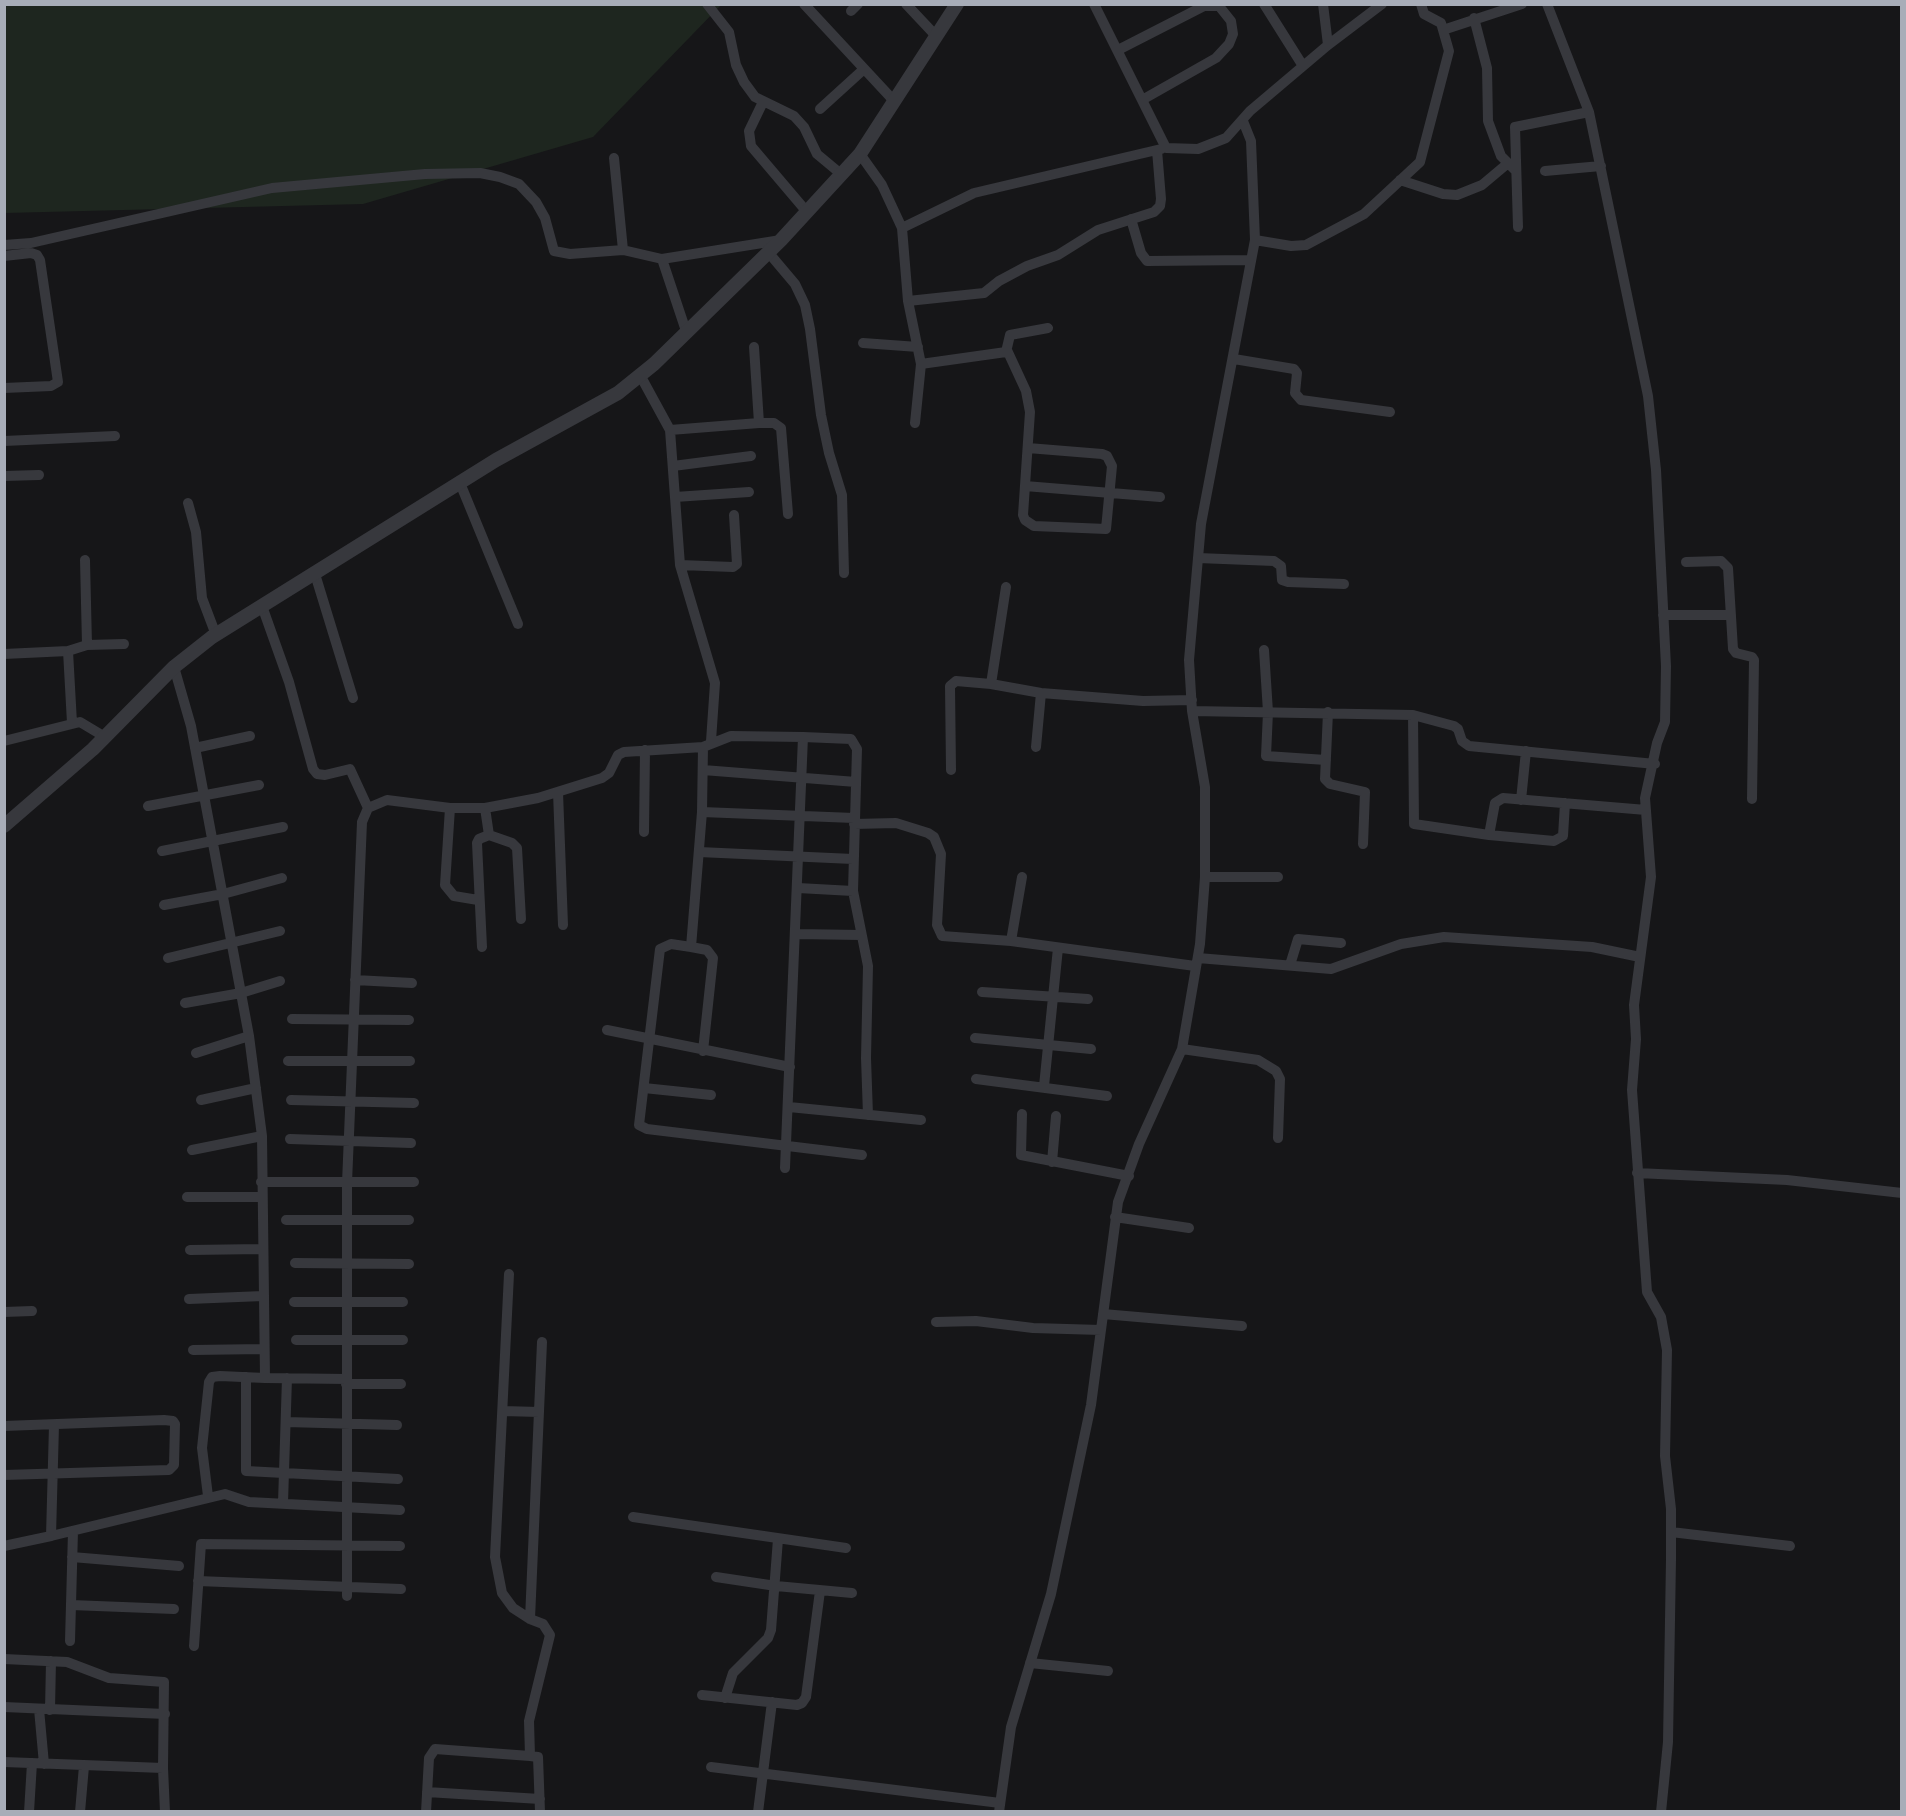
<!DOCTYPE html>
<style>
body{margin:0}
#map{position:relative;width:1906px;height:1816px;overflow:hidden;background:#161618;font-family:Signika,sans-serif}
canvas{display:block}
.frame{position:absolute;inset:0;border:6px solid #a8adb8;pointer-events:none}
</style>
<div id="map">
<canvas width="1906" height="1816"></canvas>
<div class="frame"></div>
</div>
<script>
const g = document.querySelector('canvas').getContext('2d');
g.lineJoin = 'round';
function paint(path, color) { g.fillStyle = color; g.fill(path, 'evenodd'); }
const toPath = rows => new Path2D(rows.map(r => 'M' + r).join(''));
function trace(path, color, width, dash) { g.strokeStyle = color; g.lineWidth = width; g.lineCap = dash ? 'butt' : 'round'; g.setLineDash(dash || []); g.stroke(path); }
const green = toPath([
 [4,5,721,5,593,137,363,204,5,213]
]);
const minor = toPath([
 [707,4,729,32,736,65,744,82,755,97,794,116,804,127,817,154,841,174],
 [804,4,895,102],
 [906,4,937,37],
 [1094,4,1166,148,1198,149,1226,138,1250,111,1328,45,1382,4],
 [1264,4,1303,66],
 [1323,4,1328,45],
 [1547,4,1589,112,1648,396,1656,470,1666,666,1665,722,1657,743,1645,798,1651,877,1634,1005,1636,1039,1632,1090,1647,1292,1661,1317,1667,1350,1665,1456,1671,1509,1671,1559,1668,1742,1661,1812],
 [851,11,858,4],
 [1474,18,1487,68,1488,121,1501,156,1516,171],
 [1443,30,1522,4],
 [1118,50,1204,6,1219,6,1231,21,1233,34,1229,44,1216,58,1142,100],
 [763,102,749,131,751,146,807,212],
 [820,109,864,69],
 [860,154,882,185,902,228,908,301,921,364,915,423],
 [614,158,623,250,662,259],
 [1545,171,1601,166],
 [1400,180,1443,194,1457,195,1482,185,1507,164],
 [1131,219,1141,253,1147,261,1251,260],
 [1518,227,1515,127,1589,112],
 [902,228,974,193,1161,149],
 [1255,240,1291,246,1306,245,1364,214,1420,162,1449,51,1441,23,1424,14,1421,4],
 [4,245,31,243,272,188,425,174,480,173,500,177,519,184,536,202,545,218,554,251,570,254,623,250],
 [768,252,795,284,805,305,810,329,821,415,829,453,842,495,844,573],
 [4,256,31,253,37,255,40,260,58,382,51,386,4,388],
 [908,301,984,293,999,281,1027,266,1058,255,1098,230,1154,212,1160,206,1161,199,1157,150],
 [686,331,662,259,781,240],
 [863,343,918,347],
 [1007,350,1026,391,1030,412,1023,515,1025,520,1034,526,1106,529,1112,466,1107,456,1102,454,1028,448],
 [1234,359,1294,369,1297,373,1295,393,1301,400,1390,412],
 [921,364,1006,352,1010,335,1048,328],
 [640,375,670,430,680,565,715,683,711,741],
 [759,423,774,423,781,428,788,514],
 [670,430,759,423,754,347],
 [4,441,115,436],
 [673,466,751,456],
 [4,476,39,475],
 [460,483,518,624],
 [1025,486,1160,497],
 [675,497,749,492],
 [188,503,196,532,202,598,216,635],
 [1198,558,1274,561,1281,566,1282,580,1288,582,1344,584],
 [1686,562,1721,561,1728,568,1733,649,1736,653,1752,657,1754,660,1752,799],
 [680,565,733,567,737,564,734,515],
 [315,574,353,698],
 [262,606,289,682,313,769,317,774,325,775,350,769,368,808],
 [1663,615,1731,615],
 [87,645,124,644],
 [1264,650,1268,712,1266,756,1326,760],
 [4,654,68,651],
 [174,667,191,726,249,1036,262,1136,265,1378,347,1379],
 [991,684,1006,587],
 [1192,711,1413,715,1454,726,1458,729,1462,741,1469,746,1655,764],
 [1328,712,1325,779,1330,784,1365,792,1363,844],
 [1413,715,1414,824,1489,835,1554,841,1563,836,1565,803],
 [72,723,68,651,87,645,85,560],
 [803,737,851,739,857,749,853,891,868,966,866,1058,868,1115],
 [4,741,80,722,105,737],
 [703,747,702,812,691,947,671,944,660,949,639,1125,647,1129,862,1155],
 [1036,747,1041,693],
 [195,748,250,736],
 [703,770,856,782],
 [951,770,950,686,956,681,991,684,1041,693,1143,701,1192,700],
 [558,792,563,925],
 [1521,800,1526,751],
 [148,806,259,785],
 [450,808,445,885,454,896,478,900],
 [485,808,489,835,512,843,517,848,521,919],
 [702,812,854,818],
 [854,824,896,823,928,833,934,837,941,854,937,925,942,936,1011,941,1195,966],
 [644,832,645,750],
 [1489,835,1495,803,1503,798,1646,810],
 [162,851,283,827],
 [699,852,853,859],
 [1205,877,1278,877],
 [798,888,853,891],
 [164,905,223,894,282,878],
 [796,934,861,935],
 [1011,941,1022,877],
 [482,947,477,843,479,839,489,835],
 [691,947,707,950,713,958,703,1051],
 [168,958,280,931],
 [1198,958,1331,969,1401,944,1444,937,1592,947,1640,957],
 [1290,965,1298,939,1341,943],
 [355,980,412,983],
 [982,992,1088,999],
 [185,1003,241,993,280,981],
 [292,1019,409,1020],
 [607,1030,790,1067],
 [975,1038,1091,1049],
 [1182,1049,1258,1060,1276,1071,1280,1079,1278,1138],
 [196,1053,249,1036],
 [288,1061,410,1061],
 [976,1079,1107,1096],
 [1044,1086,1058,948],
 [644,1088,711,1095],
 [201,1100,256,1088],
 [291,1100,414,1103],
 [789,1107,921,1120],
 [1022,1114,1021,1155,1129,1176],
 [290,1139,411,1143],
 [192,1150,262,1136],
 [1052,1162,1056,1116],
 [1637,1173,1787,1180,1902,1193],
 [261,1182,414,1182],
 [187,1197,261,1197],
 [1115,1217,1189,1228],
 [286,1220,409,1220],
 [190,1250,262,1249],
 [295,1263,409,1264],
 [509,1274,495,1557,502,1593,513,1608,530,1619,543,1624,550,1635,529,1721,530,1756,538,1757,540,1812],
 [189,1299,263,1296],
 [294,1302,403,1302],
 [4,1312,32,1311],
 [1103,1314,1242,1326],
 [936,1322,976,1321,1033,1328,1101,1330],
 [296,1340,403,1340],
 [193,1350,264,1349],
 [246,1377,246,1471,398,1479],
 [346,1384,401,1384],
 [503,1411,539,1412],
 [286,1422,397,1425],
 [4,1426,164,1420,173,1421,175,1424,174,1465,169,1470,4,1475],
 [208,1496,202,1448,209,1382,212,1377,220,1376,265,1378],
 [283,1503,287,1378],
 [633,1517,846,1548],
 [1671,1532,1790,1546],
 [51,1536,225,1494,249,1502,400,1510],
 [4,1546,51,1536,54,1425],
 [72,1557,179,1566],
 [716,1577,776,1586,852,1593],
 [198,1581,401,1589],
 [347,1596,347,1183,362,822,368,808,387,800,450,808,485,808,538,798,602,778,609,773,618,755,624,752,703,747,731,736,803,737,785,1168],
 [71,1605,174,1609],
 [530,1619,542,1342],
 [70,1641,73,1531],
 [194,1646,201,1544,400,1546],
 [4,1659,67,1662,109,1678,164,1682,163,1768],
 [1030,1663,1108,1671],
 [702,1695,797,1705,802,1703,806,1697,820,1591],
 [725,1698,733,1673,768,1638,771,1630,778,1539],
 [4,1707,165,1714],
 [39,1709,44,1764],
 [50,1710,51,1661],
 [4,1762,163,1768,165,1812],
 [711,1767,1000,1803],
 [427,1792,540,1799],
 [29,1812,32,1763],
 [80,1812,84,1766],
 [426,1812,429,1758,435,1749,530,1756],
 [758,1812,772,1702],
 [999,1812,1011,1727,1051,1594,1091,1405,1118,1202,1139,1144,1182,1049,1200,944,1205,877,1205,787,1192,711,1189,660,1201,524,1255,240,1251,141,1243,121]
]);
const tertiary = toPath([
 [4,826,93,749,174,667,212,637,496,460,618,393,654,364,781,240,860,154,957,4]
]);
paint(green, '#1e261f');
trace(minor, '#37383d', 10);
trace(tertiary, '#37383d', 14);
</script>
